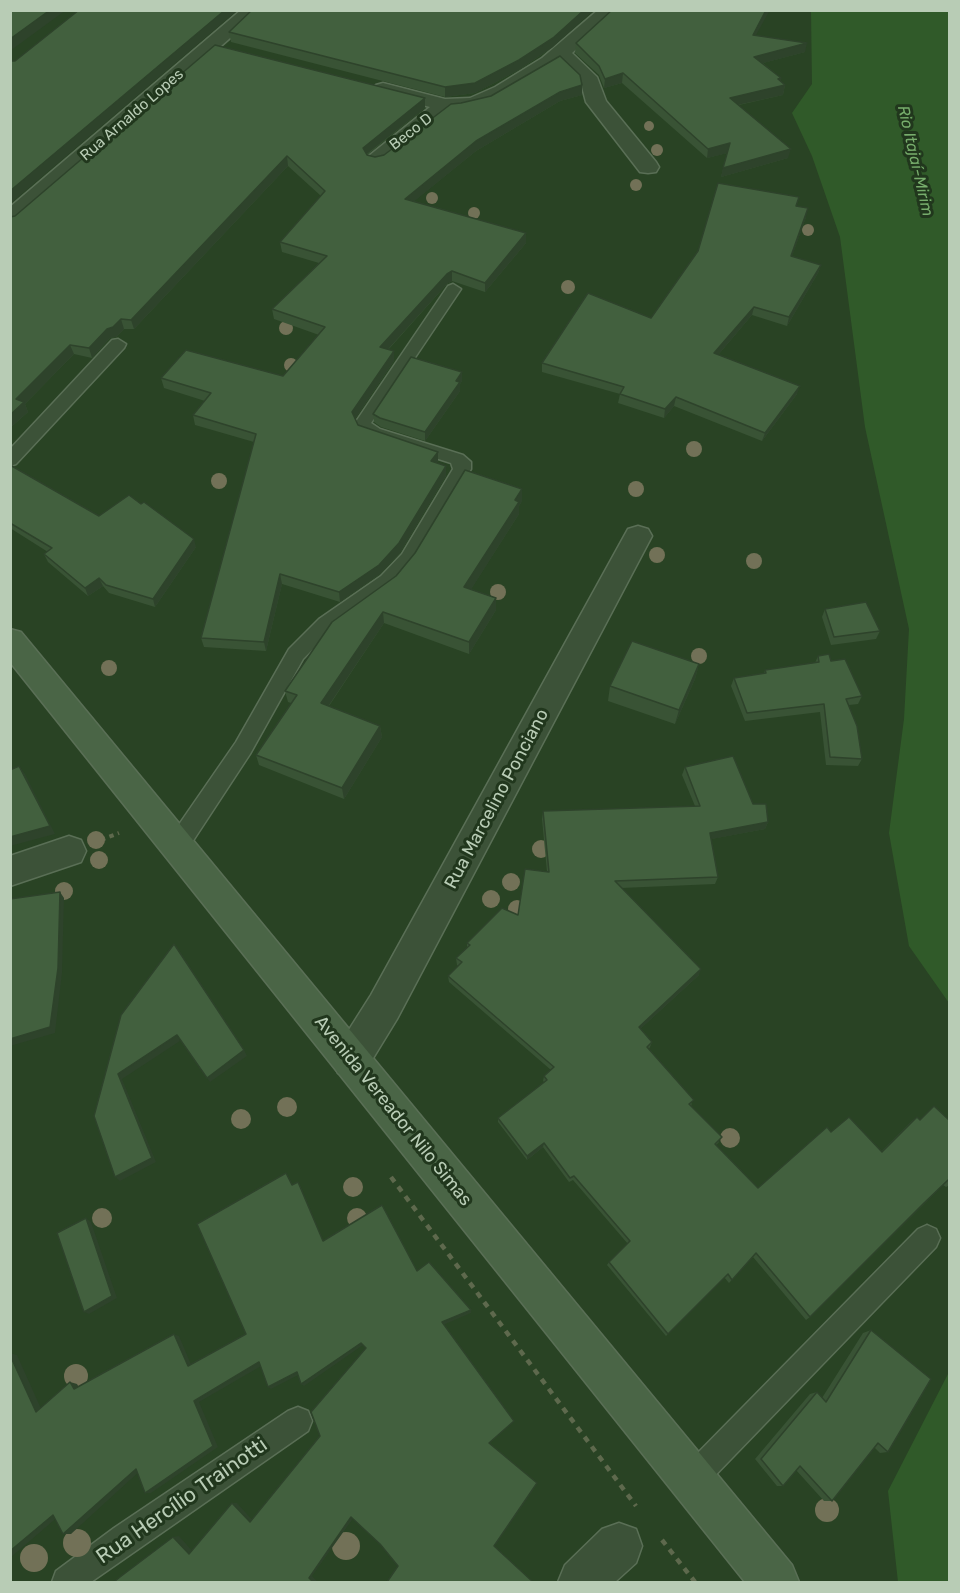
<!DOCTYPE html>
<meta charset="utf-8">
<style>
body{margin:0}
#map{position:relative;width:960px;height:1593px;overflow:hidden;background:#294324;font-family:Rubik,sans-serif}
canvas{display:block}
.frame{position:absolute;inset:0;border:12px solid #b8ccb5;pointer-events:none}
</style>
<div id="map">
<canvas width="960" height="1593"></canvas>
<div class="frame"></div>
</div>
<script>
const g = document.querySelector('canvas').getContext('2d');
g.lineJoin = 'round';
function paint(path, color) { g.fillStyle = color; g.fill(path, 'evenodd'); }
const toPath = rows => new Path2D(rows.map(r => 'M' + r).join(''));
function trace(path, color, width, dash) { g.strokeStyle = color; g.lineWidth = width; g.lineCap = dash ? 'butt' : 'round'; g.setLineDash(dash || []); g.stroke(path); }
function label(font, color, halo, rows, align = 'center') {
  g.font = font + ' Rubik,sans-serif'; g.lineWidth = 6; g.setLineDash([]); g.textBaseline = 'middle'; g.strokeStyle = halo; g.fillStyle = color; for (const [text, x, y, turn = 0] of rows) {
    g.save(); g.translate(x, y); g.rotate((+turn || 0) * Math.PI / 180); g.textAlign = isNaN(turn) ? turn : align; if (halo) g.strokeText(text, 0, 0); g.fillText(text, 0, 0); g.restore();
  }
}
const water = toPath([
 [811,11,949,11,949,1003,909,946,889,833,904,719,909,629,865,427,840,237,812,156,792,113,812,84],
 [949,1372,949,1582,898,1582,888,1491]
]);
const pathFar1 = toPath([
 [101,840,119,833]
]);
const path = toPath([
 [391,1177,636,1506],
 [662,1540,695,1582]
]);
const lane = toPath([
 [453,284,461,289,371,423,380,429,463,455,471,462,471,469,414,564,395,586,333,629,303,659,250,754,185,853,177,855,169,853,166,846,169,839,236,742,289,649,319,619,381,576,402,554,453,469,451,463,361,434,355,423,448,286,453,284],
 [118,339,126,344,124,348,16,464,10,466,10,449,112,340,118,339],
 [927,1225,936,1229,940,1238,936,1247,703,1488,693,1493,683,1488,678,1478,683,1468,918,1229,927,1225],
 [298,1407,308,1411,312,1421,308,1431,91,1582,52,1582,56,1571,114,1528,288,1411,298,1407]
]);
const street = toPath([
 [241,10,262,10,18,224,10,226,10,207,241,10],
 [598,10,619,10,572,53,597,77,606,101,656,162,659,167,656,172,648,173,640,172,586,102,581,83,560,63,509,95,481,108,450,111,383,163,376,165,369,163,365,159,430,107,376,93,373,89,376,85,383,83,445,99,470,98,495,87,542,58,598,10],
 [638,526,648,529,652,536,397,1019,364,1073,351,1078,338,1073,332,1060,338,1047,371,995,628,529,638,526],
 [69,836,81,840,86,851,81,862,10,886,10,856,69,836],
 [619,1523,636,1529,642,1546,636,1563,615,1582,558,1582,565,1565,602,1529,619,1523]
]);
const secondary = toPath([
 [10,629,21,632,792,1565,799,1582,745,1582,10,662,10,629]
]);
const trees = [
 [649,126,5],
 [657,150,6],
 [636,185,6],
 [432,198,6],
 [474,213,6],
 [808,230,6],
 [568,287,7],
 [286,328,7],
 [291,365,7],
 [694,449,8],
 [219,481,8],
 [636,489,8],
 [657,555,8],
 [754,561,8],
 [498,592,8],
 [699,656,8],
 [109,668,8],
 [96,840,9],
 [541,849,9],
 [99,860,9],
 [511,882,9],
 [64,891,9],
 [491,899,9],
 [517,909,9],
 [287,1107,10],
 [241,1119,10],
 [730,1138,10],
 [353,1187,10],
 [102,1218,10],
 [357,1218,10],
 [76,1376,12],
 [827,1510,12],
 [77,1543,14],
 [346,1546,14],
 [34,1558,14]
];
const wall = toPath([
 [229,32,553,47,519,70,475,93,445,97,231,42],
 [756,35,805,52,763,63,781,78,780,81,785,85,783,95,739,105,788,158,721,177,727,153,707,158,622,83,604,88,599,75,575,53,576,43],
 [582,95,560,101,476,151,414,201,526,233,526,243,485,292,452,281,447,284,388,350,394,361,355,419,358,425,438,452,438,461,436,463,446,466,446,476,400,553,380,574,340,602,282,584,266,651,204,647,201,638,254,442,195,425,193,415,205,401,164,388,161,378,283,376,319,335,274,319,272,309,319,263,282,252,280,242,321,196,288,166,134,329,124,329,116,337,110,338,92,358,74,354,25,404,28,412,10,428,10,217,425,108,367,155,375,157,384,155,461,103],
 [796,206,806,217,792,256,821,265,818,273,787,326,752,315,718,355,797,394,762,441,674,406,664,418,618,403,620,394,542,372,542,363,651,318],
 [462,372,462,381,460,384,460,391,425,441,381,427,374,422,373,414],
 [10,465,99,516,196,547,155,607,109,593,103,586,88,596,48,562,44,554,48,552,10,528],
 [522,501,519,506,519,514,471,589,496,610,469,654,384,623,329,706,380,726,382,737,344,799,259,765,256,755,291,703,288,702,285,691,332,622],
 [825,609,880,631,876,639,831,645,822,617],
 [818,656,831,661,862,696,858,704,849,705,862,759,858,766,826,765,820,712,745,721,731,686,734,678,764,673,765,670,815,663],
 [699,664,695,679,675,724,608,701,610,686],
 [685,767,753,804,768,822,765,829,711,839,718,877,715,884,621,888,699,975,640,1029,652,1042,650,1047,649,1049,692,1104,691,1105,719,1142,716,1145,758,1188,831,1132,882,1151,912,1121,917,1117,920,1120,934,1106,950,1121,950,1185,946,1187,943,1185,810,1317,806,1320,753,1257,729,1283,724,1277,666,1336,607,1265,609,1262,628,1244,573,1180,569,1182,543,1147,527,1160,498,1122,498,1118,544,1082,543,1081,544,1076,551,1070,449,982,448,976,458,966,457,965,456,958,467,948,467,943,518,915,547,872,542,819,543,811,695,806,682,775],
 [871,1330,888,1452,880,1453,874,1447,832,1501,824,1501,796,1470,783,1486,777,1486,755,1459,810,1394,817,1392,822,1398,863,1333]
]);
const shadedWall = toPath([
 [50,10,66,10,10,51,10,39],
 [225,10,238,10,10,204,10,191],
 [584,10,594,10,553,47,519,70,475,93,445,97,445,87],
 [766,10,770,10,751,44,753,35],
 [807,43,805,52,752,66,754,57],
 [623,73,622,83,604,88,605,79],
 [781,78,779,87,785,85,783,95,728,107,730,98],
 [582,85,582,95,560,101,476,151,406,208,405,199,476,141,560,92],
 [425,98,425,108,363,157,363,148],
 [730,143,728,153,707,158,708,149],
 [791,149,788,158,721,177,723,168],
 [287,156,288,166,134,329,131,320],
 [808,208,806,217,789,265,791,256],
 [526,233,526,243,485,292,485,283],
 [821,265,818,273,787,326,789,317],
 [452,271,452,281,447,284,381,357,380,347,447,274],
 [754,307,752,315,712,362,714,353],
 [121,319,124,329,116,337,110,338,92,358,89,348,107,329],
 [70,345,74,354,25,404,28,412,10,428,10,415,16,399],
 [394,351,394,361,353,422,352,412],
 [462,372,462,381,460,384,460,391,425,441,425,432,456,381],
 [800,386,797,394,762,441,765,433],
 [676,397,674,406,664,418,665,409],
 [438,452,438,461,431,471,431,461],
 [446,466,446,476,400,553,380,574,340,602,339,592],
 [522,489,522,501,519,506,519,514,465,599,464,587],
 [194,539,196,547,155,607,153,599],
 [280,574,282,584,266,651,264,642],
 [99,578,103,586,88,596,85,588],
 [496,598,496,610,469,654,469,642],
 [383,612,384,623,323,714,321,703],
 [699,664,695,679,675,724,679,710],
 [380,726,382,737,344,799,342,788],
 [19,766,25,774,55,834,10,846,10,837],
 [768,822,765,829,707,840,710,833],
 [60,892,64,898,62,973,55,1033,10,1046,10,1039],
 [701,969,699,975,637,1032,639,1027],
 [177,1035,180,1041,122,1079,156,1162,120,1181,115,1177,118,1074],
 [244,1050,247,1056,210,1082,207,1078],
 [544,1143,543,1147,527,1160,527,1156],
 [298,1182,301,1187,325,1245,323,1241],
 [86,1218,91,1222,117,1298,89,1314,84,1312],
 [471,1310,471,1313,443,1325,442,1322],
 [174,1334,179,1336,193,1369,188,1366],
 [361,1343,363,1345,304,1386,301,1384],
 [10,1353,17,1355,43,1413,36,1412,10,1355],
 [259,1362,263,1365,199,1402,218,1447,151,1493,145,1493,194,1401],
 [297,1372,300,1374,271,1389,268,1387],
 [70,1382,77,1384,81,1391,74,1389],
 [136,1469,142,1469,71,1534,63,1534],
 [232,1503,237,1503,254,1522,250,1522],
 [53,1515,60,1515,10,1558,10,1551],
 [351,1517,354,1517,312,1576,318,1582,313,1582,309,1578],
 [179,1536,194,1553,189,1554,173,1537]
]);
const building = toPath([
 [10,10,50,10,10,39,10,10],
 [79,10,225,10,10,191,10,61,15,61,79,10],
 [252,10,584,10,553,38,519,60,475,83,445,87,229,32,252,10],
 [612,10,766,10,753,35,807,43,754,57,781,78,778,79,785,85,730,98,791,149,723,168,730,143,708,149,623,73,605,79,599,66,576,43,612,10],
 [215,45,425,98,363,148,367,155,375,157,384,155,451,104,461,103,491,96,560,56,580,75,582,85,560,92,476,141,405,199,526,233,485,283,452,271,447,274,380,347,394,351,352,412,358,425,438,452,431,461,446,466,399,543,379,565,339,592,280,574,264,642,201,638,256,434,193,415,211,393,161,378,186,350,283,376,325,327,272,309,327,256,280,242,325,191,287,156,131,320,121,319,113,327,107,329,89,348,70,345,16,399,24,402,10,415,10,217,15,216,215,45],
 [718,183,799,197,796,206,808,208,791,256,821,265,789,317,754,307,714,353,800,386,765,433,676,397,665,409,620,394,624,387,542,363,588,293,651,318,698,251,718,183],
 [411,357,462,372,456,381,460,382,425,432,380,418,373,414,411,357],
 [10,465,99,516,129,495,141,504,144,502,194,539,153,599,106,585,99,578,85,588,44,554,52,548,10,523,10,465],
 [465,470,522,489,515,500,519,502,464,587,496,598,469,642,383,612,321,703,380,726,342,788,256,755,297,695,285,691,332,622,396,576,415,553,465,470],
 [866,602,880,631,834,637,825,609,866,602],
 [632,641,699,664,679,710,610,686,632,641],
 [829,654,831,661,845,659,862,696,846,699,857,726,862,759,830,757,824,704,747,713,734,678,766,673,765,670,819,662,818,656,829,654],
 [733,756,753,804,766,804,768,822,710,833,718,877,615,881,701,969,639,1027,652,1042,647,1047,694,1100,689,1104,722,1137,715,1144,758,1188,827,1127,831,1132,849,1117,882,1152,917,1117,920,1120,934,1106,950,1121,950,1181,948,1180,924,1203,810,1317,756,1253,732,1280,728,1274,668,1334,609,1262,630,1241,574,1176,570,1178,544,1143,527,1156,498,1118,547,1080,544,1076,554,1067,448,976,462,962,456,958,470,945,467,943,502,908,518,915,525,869,549,872,543,811,700,806,685,767,733,756],
 [19,766,50,826,10,837,10,770,19,766],
 [60,892,58,968,50,1027,10,1039,10,899,60,892],
 [174,944,244,1050,207,1078,177,1035,118,1074,152,1158,115,1177,94,1116,121,1015,174,944],
 [286,1173,292,1185,298,1182,323,1241,382,1205,417,1271,429,1262,471,1310,442,1322,514,1421,489,1443,537,1483,494,1546,533,1582,387,1582,398,1566,380,1544,351,1517,309,1578,313,1582,114,1582,120,1577,173,1537,189,1554,232,1503,250,1522,320,1436,311,1412,366,1348,361,1343,301,1384,297,1372,268,1387,259,1362,194,1401,213,1446,145,1493,136,1469,63,1534,53,1515,10,1551,10,1355,36,1412,70,1382,74,1389,174,1334,188,1366,246,1334,197,1224,286,1173],
 [86,1218,112,1296,84,1312,57,1233,86,1218],
 [871,1330,931,1379,888,1452,878,1443,832,1501,800,1466,783,1486,761,1459,817,1392,826,1402,871,1330]
]);
const farStreetnames = [
 ["Rua Arnaldo Lopes",132,115,-41],
 ["Beco D",411,132,-38]
];
const farWaternames = [
 ["Rio Itajaí-Mirim",915,161,77]
];
const streetNames = [
 ["Rua Marcelino Ponciano",497,799,-62],
 ["Avenida Vereador Nilo Simas",393,1111,51]
];
const nearStreetnames = [
 ["Rua Hercílio Trainotti",182,1501,-35]
];
paint(water, '#305a29');
trace(lane, '#5a6f56', 3);
trace(street, '#5a6f56', 3);
trace(secondary, '#5a6f56', 3);
trace(pathFar1, '#5e694d', 4, [4.5, 4.5]);
trace(path, '#5e694d', 4.5, [6, 6]);
paint(lane, '#3c5238');
paint(street, '#3c5238');
paint(secondary, '#4a6546');
g.fillStyle = '#727157';
for (const [x, y, r] of trees) { g.beginPath(); g.arc(x, y, r, 0, 2 * Math.PI); g.fill(); }
paint(wall, '#395335');
paint(shadedWall, '#2e432b');
paint(building, '#42603e');
trace(building, '#2e432b', 1.5);
label('15px', '#b8ccb5', '#21371d', farStreetnames);
label('italic 16px', '#77ad6c', '#21371d', farWaternames);
label('18px', '#b8ccb5', '#21371d', streetNames);
label('21px', '#b8ccb5', '#21371d', nearStreetnames);
</script>
